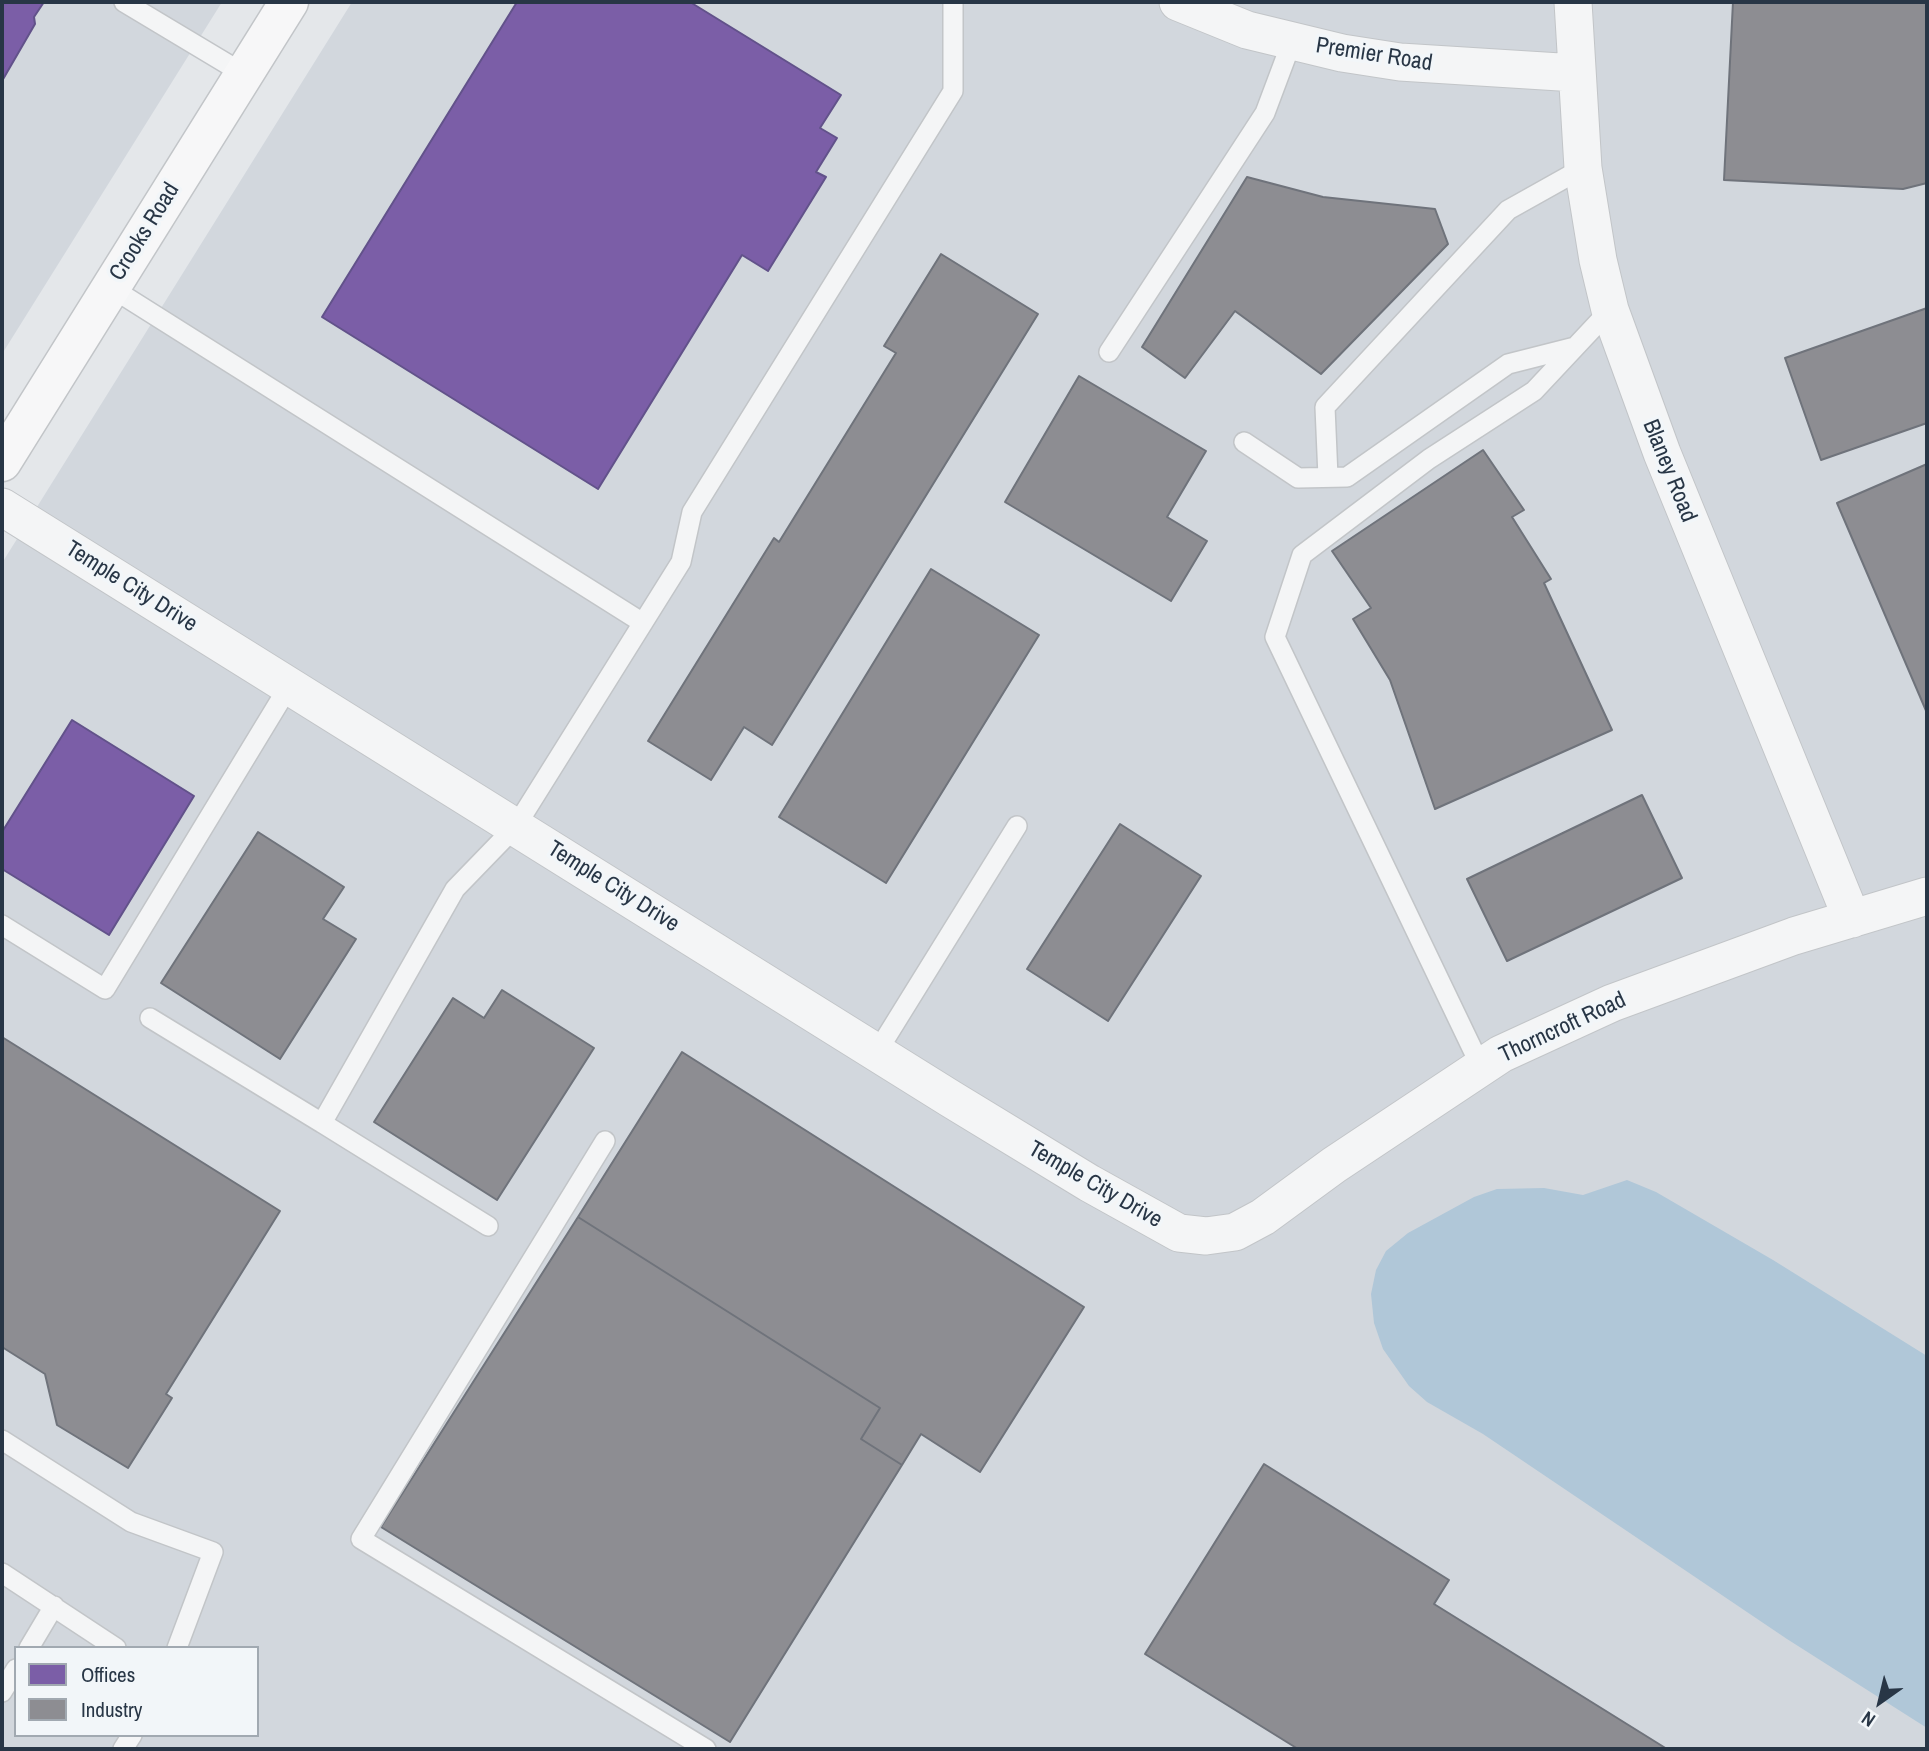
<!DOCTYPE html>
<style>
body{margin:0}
#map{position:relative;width:1929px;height:1751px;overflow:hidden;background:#e4e7ea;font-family:"Archivo Narrow",sans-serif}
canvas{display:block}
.frame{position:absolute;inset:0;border:4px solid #283646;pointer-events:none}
.legend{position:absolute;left:14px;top:1646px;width:245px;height:91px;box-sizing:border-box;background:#f2f6f9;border:2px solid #a1a9b1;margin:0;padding:9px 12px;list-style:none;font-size:21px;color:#283646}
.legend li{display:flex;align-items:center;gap:14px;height:35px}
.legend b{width:35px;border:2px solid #a1a9b1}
.north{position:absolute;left:1845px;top:1667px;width:70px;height:70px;-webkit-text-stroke:5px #f2f6f9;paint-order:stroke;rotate:214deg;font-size:19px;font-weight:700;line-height:28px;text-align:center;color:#283646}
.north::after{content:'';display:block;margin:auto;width:24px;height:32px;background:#283646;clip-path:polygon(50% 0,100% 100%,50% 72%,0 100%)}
</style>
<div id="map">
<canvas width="1929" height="1751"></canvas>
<div class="frame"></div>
<ul class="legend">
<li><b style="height:19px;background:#7b5ea7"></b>Offices</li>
<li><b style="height:19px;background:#8d8d92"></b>Industry</li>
</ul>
<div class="north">N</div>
</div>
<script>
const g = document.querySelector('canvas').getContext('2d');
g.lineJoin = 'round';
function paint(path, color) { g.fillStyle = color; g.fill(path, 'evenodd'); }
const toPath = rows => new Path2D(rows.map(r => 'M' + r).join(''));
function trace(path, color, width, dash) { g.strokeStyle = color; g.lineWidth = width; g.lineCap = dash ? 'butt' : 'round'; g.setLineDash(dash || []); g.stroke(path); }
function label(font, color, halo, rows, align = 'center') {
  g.font = font + ' "Archivo Narrow",sans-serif'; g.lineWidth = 7; g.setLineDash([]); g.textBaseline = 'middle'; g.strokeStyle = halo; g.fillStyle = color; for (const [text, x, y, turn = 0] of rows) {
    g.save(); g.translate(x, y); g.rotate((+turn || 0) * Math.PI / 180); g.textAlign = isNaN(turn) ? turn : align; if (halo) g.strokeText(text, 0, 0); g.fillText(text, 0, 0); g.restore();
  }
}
const built = toPath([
 [2,2,222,2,2,354],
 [352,2,1927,2,1927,1749,2,1749,2,563],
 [16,1648,257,1648,257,1735,16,1735]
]);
const water = toPath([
 [1627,1180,1656,1192,1773,1260,1927,1356,1927,1728,1787,1639,1483,1434,1427,1402,1409,1386,1383,1349,1374,1323,1371,1294,1376,1270,1386,1251,1408,1233,1474,1197,1497,1189,1544,1188,1583,1195]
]);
const offices = toPath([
 [2,2,44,2,34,17,35,24,2,81,2,2],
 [517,2,690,2,841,95,820,128,837,138,816,172,826,177,768,271,742,255,598,489,322,317,517,2],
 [72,720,194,796,109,935,2,869,2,832,72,720]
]);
const industry = toPath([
 [1733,2,1927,2,1927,183,1903,189,1724,180,1733,2],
 [1247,177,1323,197,1435,209,1448,244,1321,374,1235,311,1185,378,1142,347,1247,177],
 [941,254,1038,314,772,745,744,727,711,780,648,741,774,538,779,542,896,353,884,346,941,254],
 [1927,308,1927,423,1821,460,1785,358,1927,308],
 [1079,376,1206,451,1167,517,1207,541,1171,601,1005,502,1079,376],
 [1483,450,1524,510,1512,517,1551,579,1544,583,1612,730,1435,809,1390,680,1353,619,1371,608,1332,551,1483,450],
 [1927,464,1927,713,1837,503,1927,464],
 [931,569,1039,635,886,883,779,817,931,569],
 [1642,795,1682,878,1507,961,1467,879,1642,795],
 [1120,824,1201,876,1108,1021,1027,969,1120,824],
 [258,832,344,887,323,919,356,939,280,1059,161,983,258,832],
 [502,990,594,1048,497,1200,374,1122,453,998,484,1018,502,990],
 [2,1037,280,1211,166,1394,172,1398,128,1468,57,1425,45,1374,2,1347,2,1037],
 [682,1052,1084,1307,980,1472,921,1434,902,1465,861,1439,880,1408,578,1217,682,1052],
 [578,1217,880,1408,861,1439,902,1465,730,1742,381,1527,578,1217],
 [1264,1464,1449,1580,1434,1604,1667,1749,1298,1749,1145,1654,1264,1464]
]);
const lane = toPath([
 [124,2,244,74],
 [110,287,643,623],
 [1109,352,1265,113,1292,41],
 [1244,442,1298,478,1347,477,1508,364,1575,347],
 [1328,477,1325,407,1508,210,1583,168],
 [2,925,105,989,289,686],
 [150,1018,322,1123,455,889,516,826,681,562,692,512,953,91,953,2],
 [877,1052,1017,826],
 [1481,1067,1275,637,1302,555,1429,459,1534,391,1610,310],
 [322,1123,488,1226],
 [605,1141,361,1539,706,1749],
 [2,1440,131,1522,213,1552,177,1648],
 [2,1573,116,1648],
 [29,1648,54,1606],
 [2,1692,16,1669],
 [123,1749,132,1735]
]);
const street = toPath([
 [1178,2,1247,30,1342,53,1400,62,1576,73],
 [1573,2,1583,168,1598,260,1610,310,1662,453,1852,919],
 [2,507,951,1099,1089,1183,1179,1233,1206,1236,1235,1232,1263,1217,1334,1165,1501,1054,1612,1003,1794,936,1927,896]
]);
const secondary = toPath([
 [2,462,289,2]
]);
const streetNames = [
 ["Premier Road",1374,55,9],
 ["Crooks Road",145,232,-58],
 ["Blaney Road",1669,471,68],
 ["Temple City Drive",131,587,32],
 ["Temple City Drive",613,887,32],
 ["Thorncroft Road",1563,1028,-25],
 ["Temple City Drive",1095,1185,30]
];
paint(built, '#d2d7dd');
paint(water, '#b0c7d8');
paint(offices, '#7b5ea7');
trace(offices, '#62528a', 2);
paint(industry, '#8d8d92');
trace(industry, '#6f737b', 2);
trace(lane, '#c2c5c8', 22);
trace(street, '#c2c5c8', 39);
trace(secondary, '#c2c5c8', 41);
trace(lane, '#f4f5f6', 19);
trace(street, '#f4f5f6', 37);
trace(secondary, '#f7f7f8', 38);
label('23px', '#283646', '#f2f6f9', streetNames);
</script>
